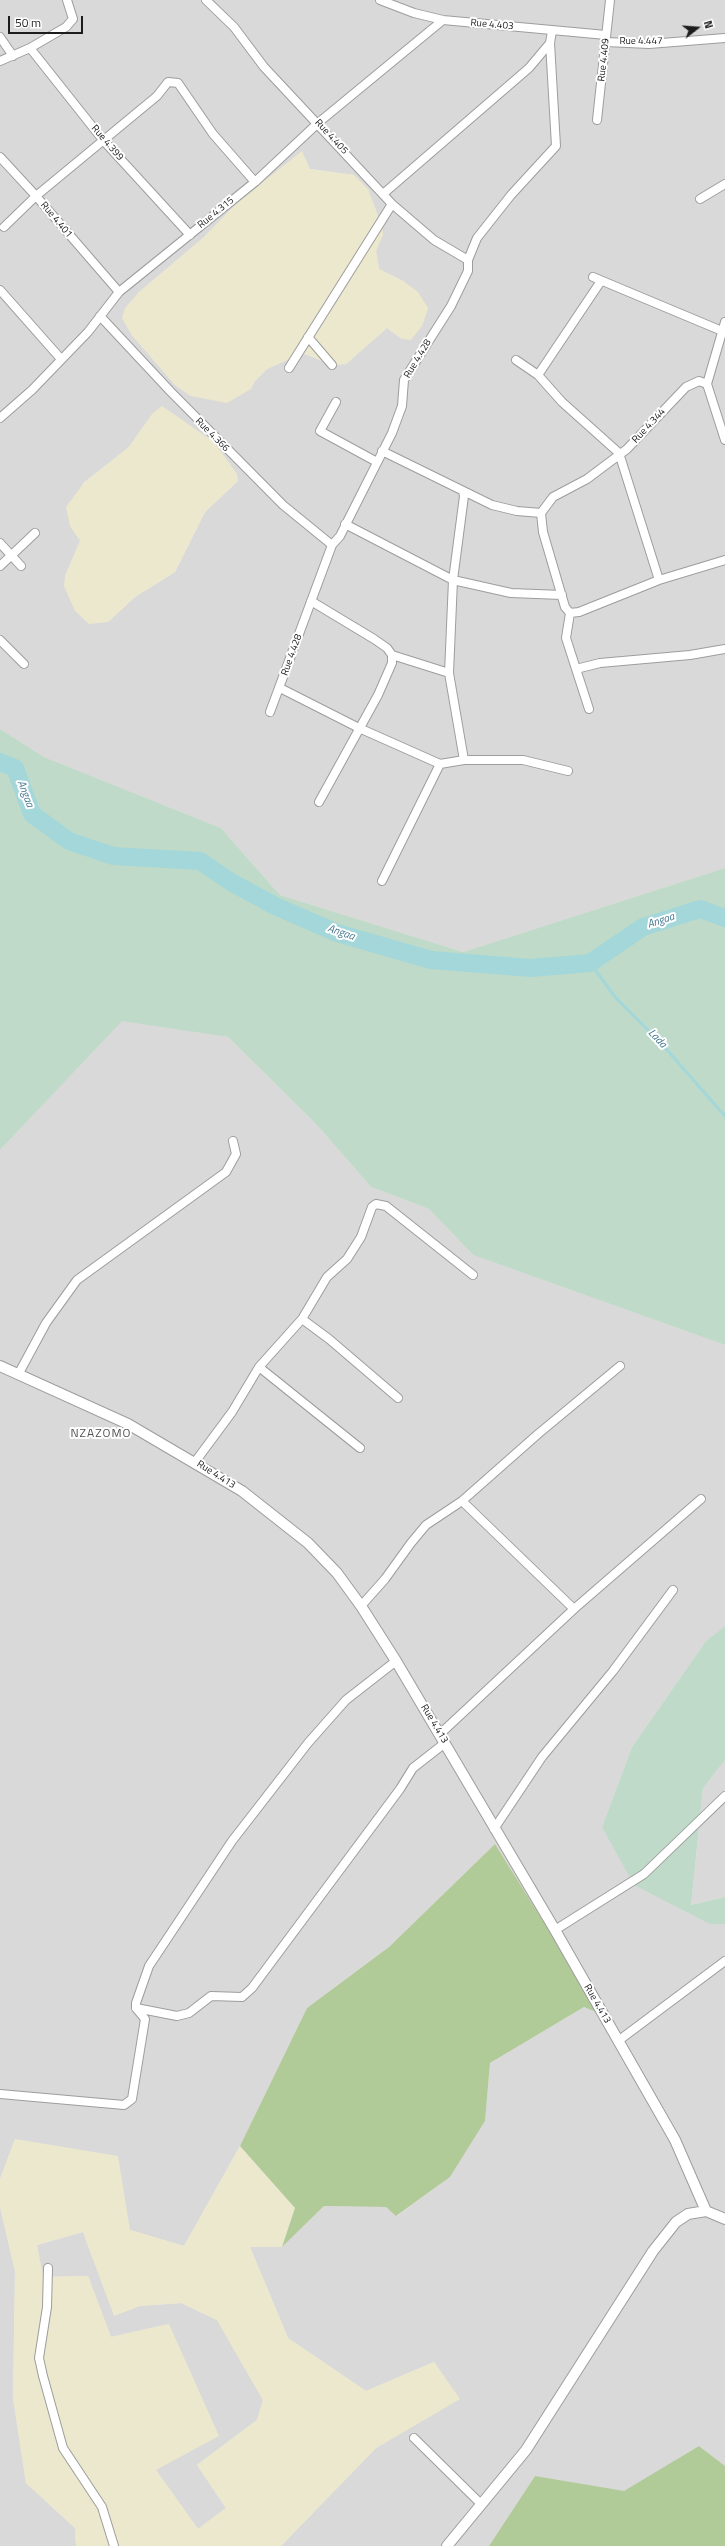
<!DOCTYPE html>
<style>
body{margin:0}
#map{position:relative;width:725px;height:2546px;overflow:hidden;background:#ede7e2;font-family:"Titillium Web",sans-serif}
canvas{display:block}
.north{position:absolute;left:677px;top:8px;width:40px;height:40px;-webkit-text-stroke:3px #fff;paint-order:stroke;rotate:73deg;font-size:11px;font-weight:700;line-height:16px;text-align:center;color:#1c1c1c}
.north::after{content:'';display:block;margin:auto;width:14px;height:18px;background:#1c1c1c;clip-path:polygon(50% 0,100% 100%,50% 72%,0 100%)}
.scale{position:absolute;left:8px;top:16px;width:75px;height:18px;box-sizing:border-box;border:2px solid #1c1c1c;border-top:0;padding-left:5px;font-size:12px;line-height:14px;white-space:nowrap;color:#1c1c1c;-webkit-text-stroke:3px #fff;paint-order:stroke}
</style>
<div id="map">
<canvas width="725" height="2546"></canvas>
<div class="north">N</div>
<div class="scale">50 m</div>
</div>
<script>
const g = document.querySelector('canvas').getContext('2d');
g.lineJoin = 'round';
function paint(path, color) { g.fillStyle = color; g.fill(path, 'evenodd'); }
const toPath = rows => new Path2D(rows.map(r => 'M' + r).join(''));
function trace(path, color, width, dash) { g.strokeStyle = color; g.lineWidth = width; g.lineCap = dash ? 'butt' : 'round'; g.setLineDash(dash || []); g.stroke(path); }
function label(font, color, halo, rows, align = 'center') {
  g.font = font + ' "Titillium Web",sans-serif'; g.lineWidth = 4; g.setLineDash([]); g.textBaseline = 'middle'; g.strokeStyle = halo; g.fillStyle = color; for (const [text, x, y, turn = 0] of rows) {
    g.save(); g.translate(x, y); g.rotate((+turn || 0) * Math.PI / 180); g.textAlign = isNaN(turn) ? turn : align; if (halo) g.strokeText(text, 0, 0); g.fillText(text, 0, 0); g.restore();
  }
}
const residential = toPath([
 [0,0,725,0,725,868,463,952,280,895,221,828,44,757,0,729],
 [310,169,354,175,378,245,376,251,379,269,403,281,428,308,422,326,402,339,387,328,346,364,332,365,305,354,296,356,267,369,255,381,191,396,175,385,131,334,138,293,204,237,238,202],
 [153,413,238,481,205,512,175,572,135,597,108,622,65,576,80,541,83,483,129,447],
 [122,1020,228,1037,316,1124,371,1187,429,1209,473,1255,725,1345,725,1626,706,1641,632,1747,602,1827,710,1924,725,1924,725,2466,699,2446,624,2492,535,2476,489,2546,281,2546,376,2448,459,2399,434,2362,366,2391,288,2338,250,2247,282,2247,324,2206,386,2207,397,2216,450,2177,485,2121,490,2063,584,2007,600,2013,495,1844,389,1947,307,2008,240,2146,184,2246,130,2230,15,2139,0,2179,0,1150],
 [725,1760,725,1897,691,1905,703,1788],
 [0,2207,15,2271,13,2398,26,2483,75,2528,76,2546,0,2546],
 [83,2232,114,2315,140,2306,181,2303,217,2320,263,2400,257,2420,197,2465,226,2508,198,2529,156,2470,169,2324,111,2337,88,2276,43,2277,37,2245]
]);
const farmland = toPath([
 [302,151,310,169,354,175,368,189,382,226,383,235,376,251,379,269,403,281,418,292,428,308,422,326,411,340,402,339,387,328,346,364,332,365,306,354,296,356,267,369,255,381,251,389,227,403,191,396,175,385,131,334,122,318,125,308,138,293,204,237,238,202],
 [162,406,214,442,237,474,238,481,205,512,175,572,135,597,108,622,89,624,75,611,64,586,65,576,80,541,70,526,66,507,83,484,129,447,153,413],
 [15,2139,118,2156,130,2230,184,2246,240,2146,295,2208,282,2247,250,2247,288,2338,366,2391,434,2362,460,2399,376,2448,281,2546,76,2546,75,2528,26,2483,13,2398,15,2271,0,2207,0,2179],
 [83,2232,114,2316,140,2306,181,2303,217,2320,263,2400,257,2420,197,2465,226,2508,198,2529,156,2470,219,2436,169,2324,111,2337,88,2276,43,2277,37,2245]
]);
const forest = toPath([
 [495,1844,601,2014,584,2007,490,2063,485,2121,450,2177,396,2216,386,2207,324,2206,282,2247,295,2208,240,2146,307,2008,389,1947],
 [699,2446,725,2466,725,2546,489,2546,535,2476,624,2491]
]);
const wetland = toPath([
 [0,729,44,757,221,828,280,895,463,952,725,868,725,1345,473,1255,429,1209,371,1187,316,1124,228,1037,122,1021,0,1150],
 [725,1626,725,1760,703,1788,691,1905,725,1897,725,1924,710,1924,634,1885,602,1827,632,1747,706,1641]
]);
const stream = toPath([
 [590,963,616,998,660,1042,725,1116]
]);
const river = toPath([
 [0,762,15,768,32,814,69,841,113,856,200,861,231,882,275,906,337,933,431,960,531,968,590,963,643,927,700,909,725,918]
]);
const minor = toPath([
 [206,0,234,27,264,67,392,204,434,240,468,260],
 [380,0,414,13,443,20,606,35],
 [0,37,13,56],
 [606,42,649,44,725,38],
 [30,48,103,140,190,235],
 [0,61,30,48,66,27,73,19,67,0],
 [597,120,610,0],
 [0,157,36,196,4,227],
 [383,194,529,68,550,43],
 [700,199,725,184],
 [593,277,722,331],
 [0,290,61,359],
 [119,292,36,196,157,96,168,82,178,83,213,134,255,182],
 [100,316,171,392,283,505,332,545],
 [308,337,332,365],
 [516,360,538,375,562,402,619,453,659,580],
 [289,368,392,204],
 [538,375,601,281],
 [707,384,725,440],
 [336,402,320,431,377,462],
 [0,418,32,390,88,332,119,292,255,182,318,123,443,20],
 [382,451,492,505,517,511,541,513],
 [463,491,464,496,453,580,449,673,464,760,523,760,568,771],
 [541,513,553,497,587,479,627,449,686,387,699,381,707,384,725,322],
 [541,513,543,532,565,607,570,613],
 [345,524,453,580,511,593,562,595],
 [0,543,21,566],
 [0,566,35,533],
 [311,601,374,639,387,648,392,655,392,663,378,695,319,802],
 [570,613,579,612,659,580,725,560],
 [570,613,566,638,589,709],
 [0,640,24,664],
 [392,655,449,673],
 [576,669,600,663,690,655,725,649],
 [280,688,359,728,440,764,464,760],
 [270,712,332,545,340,536,392,433,402,406,404,380,451,306,468,271,468,260,477,238,511,195,556,146,550,43,552,31],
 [382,881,440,764],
 [302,1319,329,1339,398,1398],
 [259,1367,360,1448],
 [19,1373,46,1323,77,1280,226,1172,236,1154,233,1141],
 [195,1462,232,1412,259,1367,302,1319,327,1277,347,1259,361,1237,372,1207,376,1204,386,1206,473,1275],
 [462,1501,574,1609],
 [361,1606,385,1579,411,1543,426,1525,462,1501,538,1434,620,1366],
 [440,1734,574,1609,701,1499],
 [494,1829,542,1757,613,1671,673,1590],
 [555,1930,644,1874,725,1796],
 [136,2008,177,2016,189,2013,211,1996,242,1997,252,1988,400,1789,413,1768,445,1743],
 [618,2041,725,1961],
 [0,2094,124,2105,132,2099,145,2019,136,2008,136,2003,149,1966,232,1841,308,1743,346,1700,396,1661],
 [48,2268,47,2307,39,2358,43,2376,63,2448,102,2507,114,2546],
 [414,2438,481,2504]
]);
const tertiary = toPath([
 [0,1366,128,1424,242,1491,308,1543,337,1573,361,1606,396,1661,555,1930,675,2140,706,2211,725,2219],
 [447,2546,526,2450,653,2251,676,2222,688,2214,706,2211]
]);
const streetNames = [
 ["Rue 4.403",492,25,5],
 ["Rue 4.447",641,42],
 ["Rue 4.409",604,60,-84],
 ["Rue 4.405",331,137,47],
 ["Rue 4.399",107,143,49],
 ["Rue 4.315",216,213,-39],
 ["Rue 4.401",56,220,50],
 ["Rue 4.428",418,359,-59],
 ["Rue 4.344",649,426,-47],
 ["Rue 4.366",212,435,45],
 ["Rue 4.428",292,655,-70],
 ["Rue 4.413",216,1475,32],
 ["Rue 4.413",434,1724,59],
 ["Rue 4.413",597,2004,60]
];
const waterNames = [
 ["Angaa",25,794,69],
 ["Angaa",661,921,-18],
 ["Angaa",341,933,19],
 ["Lada",657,1039,46]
];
const quarterNames = [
 ["NZAZOMO",101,1434]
];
paint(residential, '#dad9d9');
paint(farmland, '#ebe8cd');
paint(forest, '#b0ca98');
paint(wetland, '#bfdac9');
trace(stream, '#a4d7d9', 3);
trace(river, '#a4d7d9', 18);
trace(minor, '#9d9d9d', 10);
trace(tertiary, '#9d9d9d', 12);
trace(minor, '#fff', 8);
trace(tertiary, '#fff', 10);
label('10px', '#1c1c1c', '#fff', streetNames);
label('italic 11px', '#457890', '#fff', waterNames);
g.letterSpacing = '1px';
label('12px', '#4f4f4f', '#fff', quarterNames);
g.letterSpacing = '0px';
</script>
